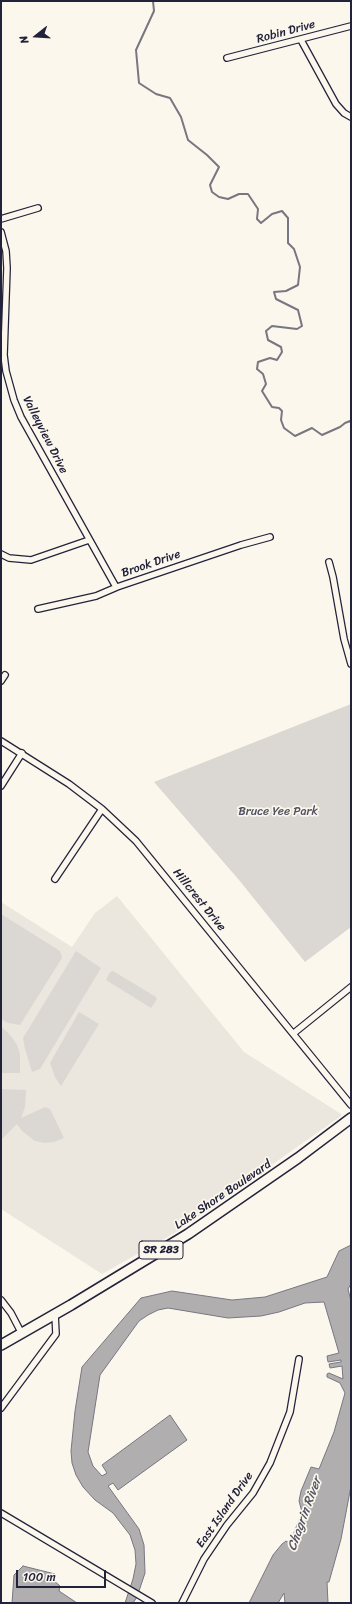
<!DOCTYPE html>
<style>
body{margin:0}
#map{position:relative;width:352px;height:1604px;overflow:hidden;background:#fbf7ec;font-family:Sriracha,sans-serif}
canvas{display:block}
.frame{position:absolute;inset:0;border:2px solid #22223b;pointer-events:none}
.north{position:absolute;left:16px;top:16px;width:40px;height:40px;-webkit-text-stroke:3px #fbf7ec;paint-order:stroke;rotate:253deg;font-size:11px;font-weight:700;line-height:16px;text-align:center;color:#22223b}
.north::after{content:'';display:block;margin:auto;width:14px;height:18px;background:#22223b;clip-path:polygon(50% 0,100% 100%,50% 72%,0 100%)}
.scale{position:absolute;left:16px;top:1570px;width:90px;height:18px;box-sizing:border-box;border:2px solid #22223b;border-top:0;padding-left:5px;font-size:12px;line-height:14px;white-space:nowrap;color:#22223b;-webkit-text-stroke:3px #fbf7ec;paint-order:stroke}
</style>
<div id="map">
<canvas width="352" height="1604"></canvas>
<div class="frame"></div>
<div class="north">N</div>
<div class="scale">100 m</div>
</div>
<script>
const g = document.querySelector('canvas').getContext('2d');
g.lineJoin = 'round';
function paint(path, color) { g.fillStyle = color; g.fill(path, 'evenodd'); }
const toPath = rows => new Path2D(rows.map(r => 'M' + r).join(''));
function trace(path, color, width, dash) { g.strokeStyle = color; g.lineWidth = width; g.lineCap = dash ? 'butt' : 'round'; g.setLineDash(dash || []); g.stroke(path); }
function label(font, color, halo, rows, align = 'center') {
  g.font = font + ' Sriracha,sans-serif'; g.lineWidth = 3.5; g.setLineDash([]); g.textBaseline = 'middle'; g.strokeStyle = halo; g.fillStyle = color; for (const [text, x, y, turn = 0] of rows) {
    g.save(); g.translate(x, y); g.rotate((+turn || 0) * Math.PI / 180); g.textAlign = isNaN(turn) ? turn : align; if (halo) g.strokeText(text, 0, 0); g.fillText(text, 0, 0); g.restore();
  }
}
const built = toPath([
 [117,896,244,1052,341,1114,341,1116,178,1231,102,1274,1,1209,1,902,72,947,95,913]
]);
const green = toPath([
 [351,704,351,927,305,962,239,880,154,782],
 [1,914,60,951,62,958,20,1025,8,1023,1,1019],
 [76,951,101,968,40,1069,32,1072,25,1049,23,1038],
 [113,971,156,997,157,999,151,1008,106,980,110,972],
 [79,1012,99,1024,61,1086,55,1077,50,1063],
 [1,1026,11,1036,17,1045,20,1054,20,1073,1,1073],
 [1,1089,26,1090,25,1107,21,1118,45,1107,50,1109,64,1138,54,1142,45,1143,35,1141,22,1131,17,1124,1,1140]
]);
const water = toPath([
 [351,1245,351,1284,348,1289,351,1301,351,1486,341,1539,329,1582,327,1582,328,1603,285,1603,284,1593,278,1603,249,1603,273,1555,282,1544,286,1541,290,1543,302,1512,299,1501,301,1491,311,1467,319,1469,334,1432,345,1393,340,1383,327,1377,327,1374,329,1373,343,1379,342,1366,330,1368,329,1364,341,1362,341,1360,328,1362,327,1356,339,1353,324,1302,305,1303,279,1312,261,1316,228,1318,168,1308,158,1310,148,1315,139,1321,100,1375,88,1452,93,1466,102,1476,107,1473,102,1465,170,1415,187,1440,118,1490,113,1483,108,1486,139,1529,144,1545,145,1573,137,1597,133,1603,125,1603,133,1579,136,1564,135,1550,130,1535,113,1513,95,1500,83,1487,76,1475,72,1463,71,1451,75,1411,82,1367,141,1298,172,1291,232,1300,265,1297,327,1277,339,1251,351,1245],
 [23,1566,55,1574,53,1580,60,1586,59,1591,77,1603,12,1603,14,1575,23,1566]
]);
const stream = toPath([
 [153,1,154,11,136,50,139,83,156,94,170,98,181,117,188,140,207,155,219,167,210,185,212,192,219,197,228,199,239,194,248,194,258,209,257,219,261,223,272,214,282,211,288,218,288,243,294,249,300,267,298,285,286,291,274,292,276,299,298,310,302,326,297,329,272,326,266,331,268,340,281,347,282,352,277,360,270,358,258,362,257,369,263,374,266,384,262,391,272,407,279,408,282,411,281,420,284,428,295,436,312,428,322,435,340,427,345,423,350,421,351,423]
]);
const street = toPath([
 [301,40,336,104,344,113,351,117],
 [227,58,351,26],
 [1,219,38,208],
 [1,232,6,251,7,268,4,355,6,371,14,400,21,417,116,587],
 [1,554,9,558,31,560,89,540],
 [329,562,333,577,344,639,351,664],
 [38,609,96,596,117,587,241,545,270,537],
 [1,681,5,675],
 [1,741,69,784,102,809,136,841,351,1105],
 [1,786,22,753],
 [55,879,102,809],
 [294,1033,351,987],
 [1,1300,11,1313,22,1334],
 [1,1408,56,1334,55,1314],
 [1,1513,152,1603],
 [182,1603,204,1559,227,1525,253,1493,270,1463,290,1412,299,1359]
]);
const primary = toPath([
 [1,1345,71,1305,188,1234,298,1158,351,1118]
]);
const shields = [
 [161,1250,44]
];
const shieldNames = [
 ["SR 283",161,1250]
];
const streetNames = [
 ["Robin Drive",286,32,-15],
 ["Valleyview Drive",45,435,63],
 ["Brook Drive",151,564,-19],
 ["Hillcrest Drive",199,900,51],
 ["Lake Shore Boulevard",223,1195,-34],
 ["East Island Drive",225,1510,-55]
];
const parkNames = [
 ["Bruce Yee Park",278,812]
];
const waterNames = [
 ["Chagrin River",305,1514,-70]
];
paint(built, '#ebe7df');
paint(green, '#dbd8d3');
paint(water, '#b1aeb0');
trace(water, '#787681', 1);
trace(stream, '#787681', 2);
trace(street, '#22223b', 8);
trace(primary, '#22223b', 12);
trace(street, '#fbf7ec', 5.5);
trace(primary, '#fbf7ec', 9);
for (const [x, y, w] of shields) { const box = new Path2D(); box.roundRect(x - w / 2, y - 9, w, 18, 3); g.fillStyle = '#fbf7ec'; g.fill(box); trace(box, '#22223b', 1); }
label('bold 11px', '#22223b', null, shieldNames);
label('12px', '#22223b', '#fbf7ec', streetNames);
label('12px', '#505061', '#fbf7ec', parkNames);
label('italic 13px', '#545364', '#fbf7ec', waterNames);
</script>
